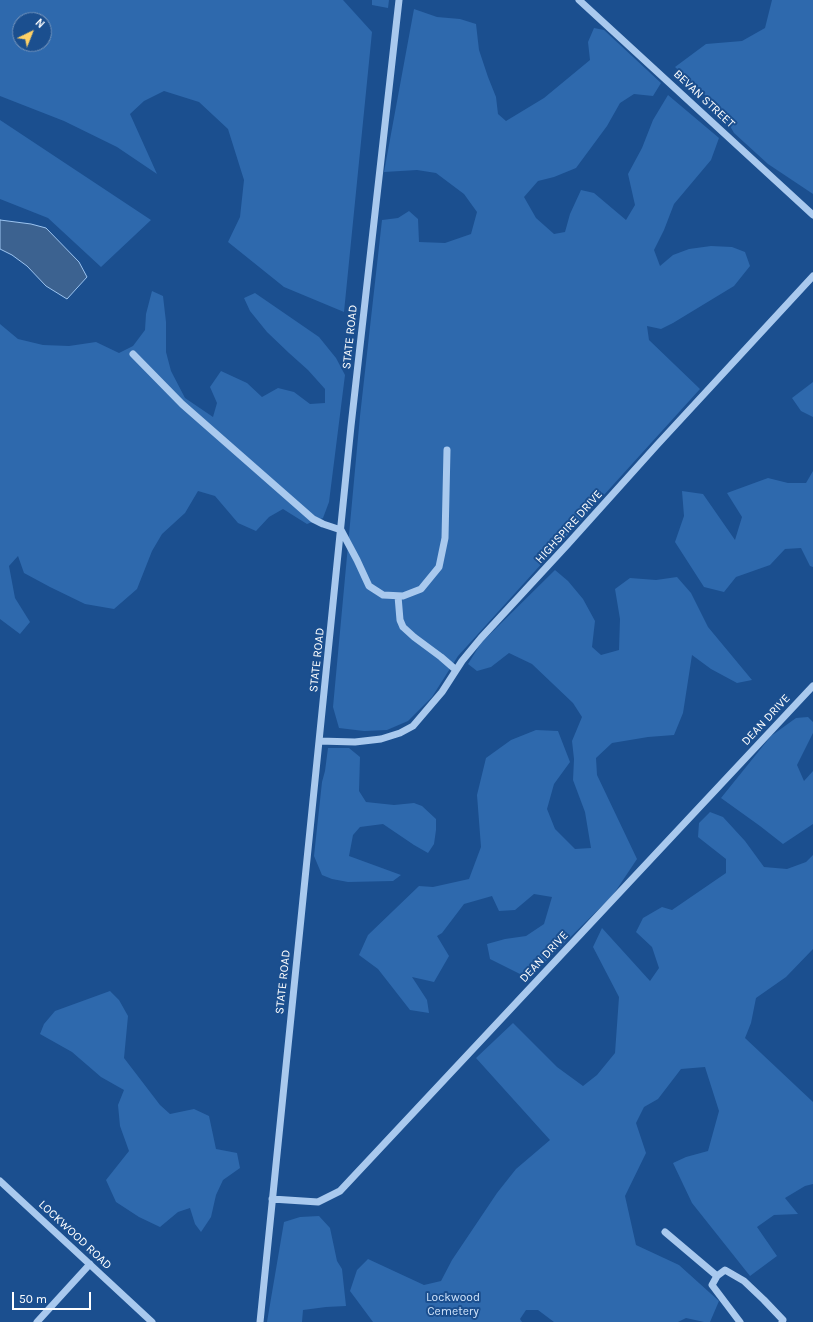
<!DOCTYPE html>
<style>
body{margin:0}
#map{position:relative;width:813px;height:1322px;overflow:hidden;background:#1b4f8f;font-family:Karla,sans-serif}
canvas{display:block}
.north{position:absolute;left:12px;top:12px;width:40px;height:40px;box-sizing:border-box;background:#1b4f8f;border:1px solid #7695bc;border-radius:50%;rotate:43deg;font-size:11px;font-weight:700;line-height:16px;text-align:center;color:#fff}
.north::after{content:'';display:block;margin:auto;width:14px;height:18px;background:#ffd166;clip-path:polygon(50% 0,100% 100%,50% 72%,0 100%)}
.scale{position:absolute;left:12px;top:1292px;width:79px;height:18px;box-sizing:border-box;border:2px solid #fff;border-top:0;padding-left:5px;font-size:12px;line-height:14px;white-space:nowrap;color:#fff;-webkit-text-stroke:3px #1b4f8f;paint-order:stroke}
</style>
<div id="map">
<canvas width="813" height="1322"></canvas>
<div class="north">N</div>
<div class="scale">50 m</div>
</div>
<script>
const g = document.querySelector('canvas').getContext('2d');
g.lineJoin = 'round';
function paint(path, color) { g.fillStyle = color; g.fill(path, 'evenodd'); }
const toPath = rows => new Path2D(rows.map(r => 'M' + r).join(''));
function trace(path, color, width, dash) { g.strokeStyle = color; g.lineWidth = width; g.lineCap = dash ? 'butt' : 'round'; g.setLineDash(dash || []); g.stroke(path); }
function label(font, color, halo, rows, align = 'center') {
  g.font = font + ' Karla,sans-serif'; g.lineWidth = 4; g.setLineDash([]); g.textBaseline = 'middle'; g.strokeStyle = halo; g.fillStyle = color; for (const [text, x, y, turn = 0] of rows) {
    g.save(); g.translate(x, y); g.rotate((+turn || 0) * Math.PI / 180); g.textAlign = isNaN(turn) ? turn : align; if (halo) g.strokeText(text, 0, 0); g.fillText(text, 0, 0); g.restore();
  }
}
const green = toPath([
 [0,0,343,0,372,32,344,312,284,287,228,242,240,217,244,180,228,129,199,102,164,91,144,101,130,114,157,174,117,147,64,121,0,96],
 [20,20,44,20,44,44,20,44],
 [372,0,389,0,388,8,372,5],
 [772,0,813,0,813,194,768,164,734,133,723,114,703,93,675,67,706,44,742,41,765,28],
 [414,9,437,17,460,19,476,24,479,50,488,77,496,97,498,114,506,121,544,98,590,60,588,42,594,28,604,30,661,83,653,96,634,94,620,103,607,126,576,168,554,177,538,181,524,197,536,218,554,234,565,232,570,214,581,190,594,193,626,220,635,205,628,174,642,148,653,120,668,95,719,138,711,160,674,204,664,230,654,250,660,266,673,255,689,249,711,246,732,247,745,252,750,266,734,286,673,323,661,329,647,326,649,340,700,389,458,656,432,697,408,721,387,730,364,731,339,728,333,707,360,416,382,220,398,218,409,211,418,219,419,242,445,243,471,234,477,212,464,194,436,173,417,170,384,172],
 [0,120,151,220,101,267,48,218,0,199],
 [152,291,163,296,166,322,166,352,171,371,185,398,213,417,217,403,210,387,221,371,247,383,262,397,278,388,294,392,310,404,325,403,325,389,308,370,289,353,267,332,250,311,244,298,255,293,319,337,336,358,345,375,329,502,323,518,307,524,283,509,269,517,256,531,238,523,215,496,198,491,185,513,162,534,152,551,137,589,114,609,85,604,50,587,24,573,18,556,9,566,15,598,30,622,20,634,0,619,0,324,18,339,43,345,69,346,96,342,119,353,133,346,145,330,146,314],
 [813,382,813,417,801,411,792,398],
 [813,471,813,567,810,566,801,548,785,549,770,565,736,577,724,592,704,587,675,542,684,516,682,491,703,494,735,540,742,517,727,493,768,478,788,483,806,483],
 [555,570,568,581,583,599,595,621,592,647,601,655,619,650,620,619,615,589,630,578,656,580,677,577,691,593,708,627,752,680,737,683,711,669,692,655,683,713,674,735,648,737,612,743,596,758,597,775,637,859,613,895,536,971,520,974,490,959,487,944,505,939,526,936,544,924,552,897,534,894,515,910,499,911,492,896,464,904,442,933,437,936,449,956,434,982,412,977,427,1000,429,1013,410,1010,378,969,359,955,368,935,419,886,433,887,469,879,481,847,477,795,486,758,511,740,536,730,558,731,570,762,554,784,547,809,555,829,575,849,591,848,585,812,573,780,574,759,572,741,582,717,573,703,532,664,509,653,491,667,477,671,468,664,481,643],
 [808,717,813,722,813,733,797,765,804,781,813,771,813,824,783,844,760,826,721,798,771,736,796,718],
 [328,748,349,748,360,757,359,791,366,802,394,805,414,803,422,806,436,819,436,830,434,844,428,853,414,845,383,824,360,827,353,835,349,856,401,875,393,881,348,882,332,879,322,875,314,856,322,782,325,771],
 [710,812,723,817,745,841,764,867,787,869,806,862,813,855,813,949,786,977,756,998,751,1023,745,1038,813,1102,813,1184,805,1186,785,1198,798,1214,774,1215,757,1227,777,1256,750,1276,692,1203,673,1163,686,1157,708,1151,719,1111,705,1067,681,1069,658,1099,644,1107,636,1123,646,1153,625,1196,636,1245,679,1265,719,1301,710,1322,704,1322,686,1318,678,1322,554,1322,538,1310,526,1310,520,1319,522,1322,373,1322,350,1291,357,1270,368,1259,424,1285,441,1281,452,1260,497,1193,516,1169,550,1140,476,1058,513,1023,557,1067,583,1086,597,1075,615,1053,619,997,593,947,602,928,650,981,659,968,652,947,636,932,643,918,662,907,672,910,726,873,726,859,698,837,699,823],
 [110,991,119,1000,128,1016,124,1058,160,1105,170,1114,194,1109,209,1116,216,1149,237,1153,240,1168,223,1180,216,1195,211,1217,201,1232,195,1224,190,1208,178,1212,160,1227,139,1217,116,1202,106,1180,129,1151,120,1126,118,1105,124,1090,101,1077,72,1052,40,1034,44,1024,55,1011],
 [319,1216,330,1228,337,1261,342,1269,346,1306,326,1307,303,1310,302,1322,267,1322,284,1222,300,1217]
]);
const water = toPath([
 [0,220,31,224,46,228,79,262,87,277,67,299,46,286,27,266,12,255,0,249,0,220]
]);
const minor = toPath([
 [579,0,813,215],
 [133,354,182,404,313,519,323,524,341,530,357,560,369,586,383,595,403,596,421,589,439,567,445,538,447,450],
 [398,596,400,620,403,627,414,637,441,657,456,670],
 [319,741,355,742,381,739,400,733,413,726,442,692,462,661,481,638,567,545,657,445,813,276],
 [0,1181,152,1322],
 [272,1199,318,1202,340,1191,813,686],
 [665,1232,717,1276,712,1285,740,1322],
 [717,1276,725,1270,744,1281,764,1300,783,1320,782,1322],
 [37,1322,90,1264],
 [260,1322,351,426,399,0]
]);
const streetNames = [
 ["BEVAN STREET",704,99,43],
 ["STATE ROAD",350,337,-84],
 ["HIGHSPIRE DRIVE",569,527,-48],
 ["STATE ROAD",317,660,-84],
 ["DEAN DRIVE",766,720,-47],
 ["DEAN DRIVE",544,957,-47],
 ["STATE ROAD",283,982,-84],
 ["LOCKWOOD ROAD",75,1235,43]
];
const parkNames = [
 ["Lockwood",453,1298],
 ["Cemetery",453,1312]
];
paint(green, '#2e69ad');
paint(water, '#3c6290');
trace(water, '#9cc4f0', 1);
trace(minor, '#a9c9ee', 7);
label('12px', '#fff', '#1b4f8f', streetNames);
label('12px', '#cfe3fa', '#1b4f8f', parkNames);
</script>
